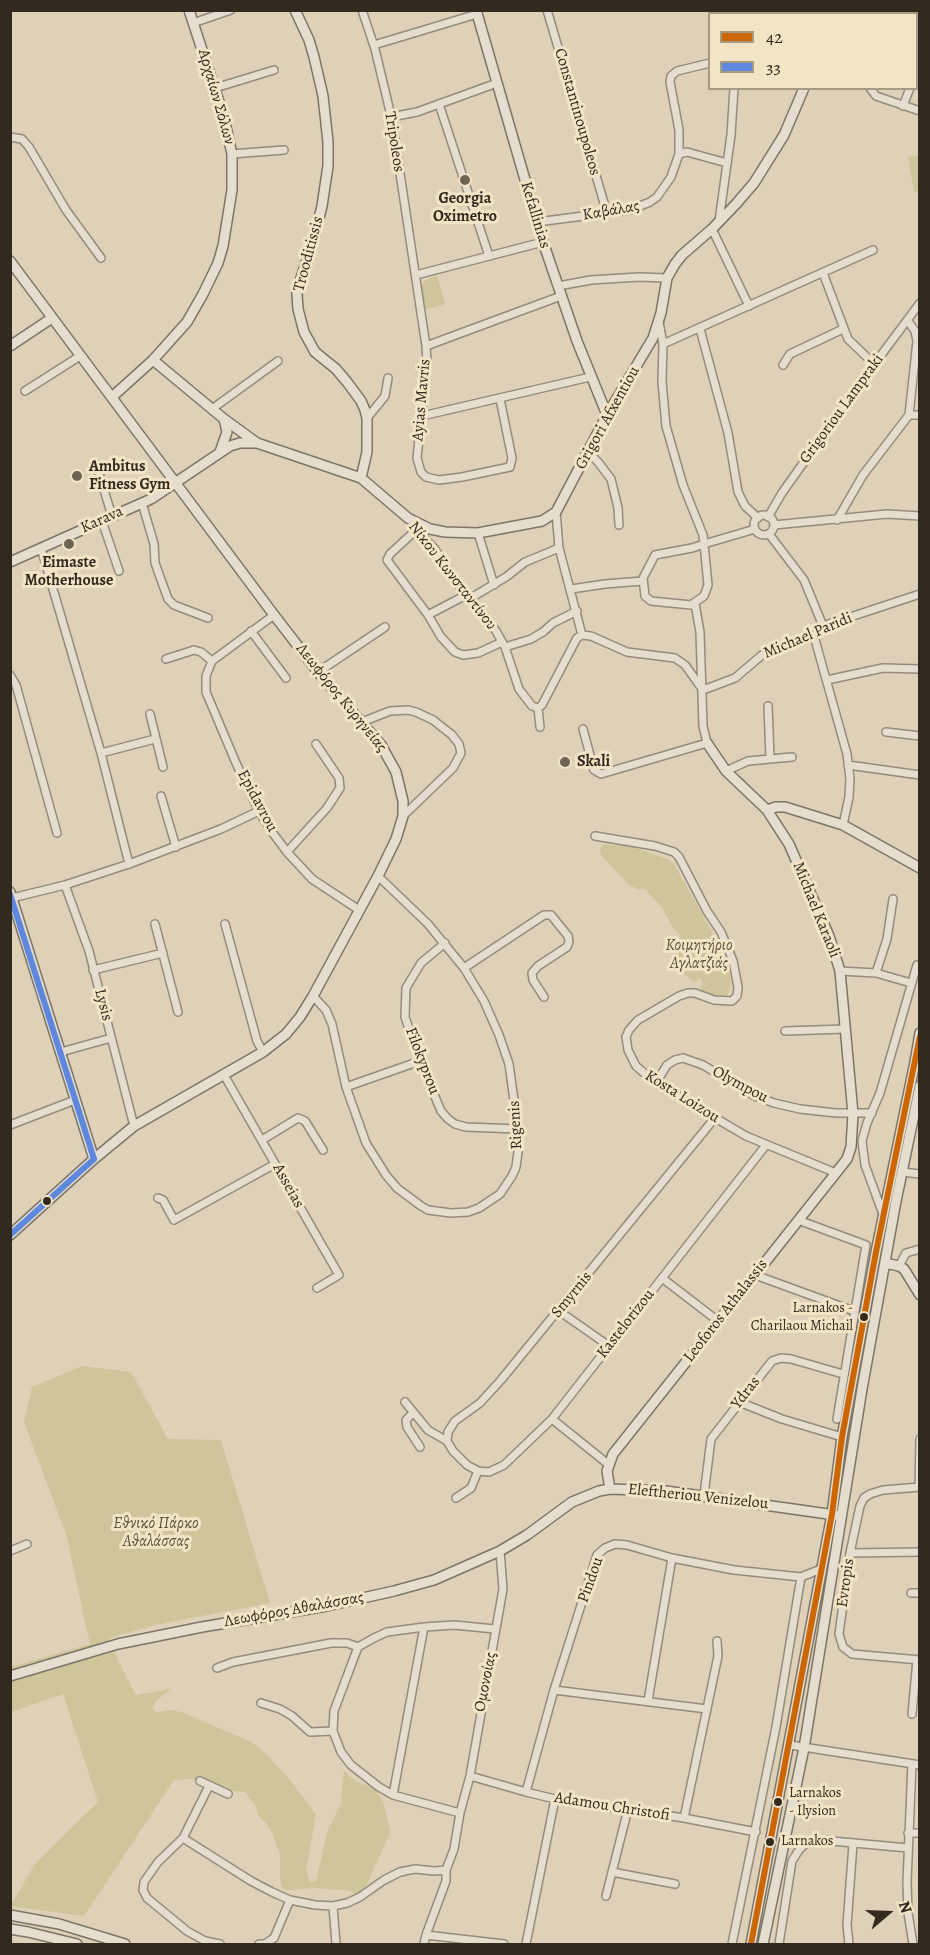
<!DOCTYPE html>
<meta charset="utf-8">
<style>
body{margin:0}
#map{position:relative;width:930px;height:1955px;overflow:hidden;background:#ded1b7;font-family:Alegreya,serif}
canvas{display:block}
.frame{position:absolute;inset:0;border:12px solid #322a1f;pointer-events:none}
.legend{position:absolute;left:708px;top:12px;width:210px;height:78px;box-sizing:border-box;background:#f4e4c6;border:2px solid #a69a83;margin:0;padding:8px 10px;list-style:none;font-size:18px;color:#322a1f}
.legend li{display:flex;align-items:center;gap:12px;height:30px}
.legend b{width:30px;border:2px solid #a69a83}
.north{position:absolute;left:858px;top:1883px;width:60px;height:60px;-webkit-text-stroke:4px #f4e4c6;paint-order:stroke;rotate:71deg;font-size:16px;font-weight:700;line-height:24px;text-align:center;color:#322a1f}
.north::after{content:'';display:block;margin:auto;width:21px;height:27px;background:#322a1f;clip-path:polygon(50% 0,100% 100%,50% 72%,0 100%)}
</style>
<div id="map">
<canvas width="930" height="1955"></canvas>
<div class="frame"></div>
<ul class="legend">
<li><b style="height:8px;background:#c60"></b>42</li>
<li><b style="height:8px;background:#5e88dd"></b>33</li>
</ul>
<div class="north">N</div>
</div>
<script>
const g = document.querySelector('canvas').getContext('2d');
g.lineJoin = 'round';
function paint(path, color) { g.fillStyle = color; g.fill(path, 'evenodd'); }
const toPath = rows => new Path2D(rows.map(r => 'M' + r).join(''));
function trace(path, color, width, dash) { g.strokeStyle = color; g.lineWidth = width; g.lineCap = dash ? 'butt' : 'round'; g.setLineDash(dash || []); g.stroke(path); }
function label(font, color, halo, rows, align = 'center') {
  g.font = font + ' Alegreya,serif'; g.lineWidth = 6; g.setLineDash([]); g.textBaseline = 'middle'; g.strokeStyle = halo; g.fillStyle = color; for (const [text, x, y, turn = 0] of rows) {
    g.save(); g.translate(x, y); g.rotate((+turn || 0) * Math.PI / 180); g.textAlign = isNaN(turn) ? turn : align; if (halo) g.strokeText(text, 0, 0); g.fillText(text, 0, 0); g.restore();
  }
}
const green = toPath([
 [919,155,919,191,914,192,908,157],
 [437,276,445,304,424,310,420,288,425,280],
 [603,844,633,847,669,860,674,864,718,943,727,963,731,983,728,994,721,1000,702,992,700,988,703,982,700,978,694,982,682,972,674,954,681,943,680,935,672,926,661,906,645,889,637,889,628,884,601,855,600,849],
 [82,1366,131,1372,168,1439,221,1440,270,1603,155,1625,109,1638,118,1660,136,1695,171,1689,156,1701,152,1709,157,1712,169,1710,182,1712,251,1742,261,1749,289,1779,316,1814,306,1871,310,1882,316,1881,328,1830,342,1801,341,1795,344,1771,356,1782,374,1788,384,1804,390,1833,364,1891,355,1895,351,1891,315,1888,290,1890,282,1889,280,1878,280,1854,273,1835,267,1824,258,1815,255,1805,245,1792,237,1791,225,1792,204,1781,191,1779,174,1780,84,1916,17,1907,11,1905,35,1864,98,1802,63,1694,11,1712,11,1667,90,1644,66,1534,24,1422,32,1387]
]);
const street = toPath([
 [362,10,375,49,392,120,426,346,427,362,417,458,421,472,426,477,439,480,462,477,510,467,512,458,500,399],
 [547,10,607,213],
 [731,10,731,14],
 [193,23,231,10],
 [374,45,477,14],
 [916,72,920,64],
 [215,88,274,70],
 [870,88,876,96,920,111],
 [439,104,489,256],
 [903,106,910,88],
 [391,117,417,112,497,83],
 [10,137,22,139,29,147,66,210,101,258],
 [232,154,284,150],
 [679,154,687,152,727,163],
 [719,221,731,135,734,88],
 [537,222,630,210,650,202,657,197,671,177,679,154,679,130,670,82,671,76,677,71,710,63],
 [712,229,749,306],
 [823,273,848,339,874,364],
 [416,275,543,242],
 [558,286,591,280,639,277,667,278],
 [659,322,663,344,662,382,666,426,683,485,703,535,704,544,708,585,704,596,691,605,651,601,645,596,643,578,655,555,692,548,704,544,755,529],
 [700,329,728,433,738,492,745,506,758,518],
 [663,344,873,250],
 [426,346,561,296],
 [783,365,790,354,843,329],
 [25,391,80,356],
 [212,409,278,361],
 [909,415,920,415],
 [422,416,590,377],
 [367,418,385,396,388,378],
 [589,453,598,462,611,479,618,508,619,525],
 [96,464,112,516],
 [142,503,154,544,155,563,168,599,174,605,208,618],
 [556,512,559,548,582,635],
 '754 525a10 10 0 1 1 20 0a10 10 0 1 1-20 0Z',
 [768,517,782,493,852,394,920,303],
 [411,520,416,530,434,548,463,592,471,598,496,631,505,647,519,689,532,706,538,708],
 [837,520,863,475,909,415,917,341,915,331,908,321],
 [102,521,119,571],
 [774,525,887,514,920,516],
 [416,530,390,554,387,560,428,615,441,637,455,652,463,655,478,653,502,642],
 [478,533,494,585],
 [769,534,804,580,823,626],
 [41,548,101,753,129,864],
 [571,589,605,584,643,581],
 [471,598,506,577,525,562,559,548],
 [274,615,212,661,206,676,206,692,236,763,259,811,272,832,287,852,312,879,359,910],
 [428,615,466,595],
 [251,631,286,678],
 [582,635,591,636,627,652,675,658,685,665,703,690],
 [814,636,847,754,850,779,849,797,843,825],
 [505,647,531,639,543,632,553,623,577,611],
 [166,659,194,650,201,652,212,661],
 [318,672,385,627],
 [10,675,16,685,57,833],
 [827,680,883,668,920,669],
 [703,690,735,678,762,655,814,636,823,626,920,594],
 [768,706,770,758],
 [150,714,163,767],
 [362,722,390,711,408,710,416,712,433,720,452,735,459,744,461,753,453,768,403,816],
 [540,727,538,708,542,705,577,638,582,635],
 [583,729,594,770,601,774,707,743,703,726,700,632,695,604],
 [886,732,920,736],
 [101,753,155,739],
 [848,765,920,775],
 [726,771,748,761,792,757],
 [161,796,176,847],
 [595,836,655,846,674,852,679,857,707,911,721,932,733,961,738,987,737,996,732,1001,714,1000,695,993,688,993,679,996,638,1020,629,1030,626,1037,628,1050,636,1066,656,1083,746,1136,836,1173],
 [287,852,327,808,340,788,339,778,316,744],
 [65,885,89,951,134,1126],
 [12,898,65,885,129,864,221,829,259,811],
 [155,924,178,1012],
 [225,924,257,1041,263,1052],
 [445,943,421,963,406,988,405,1017,420,1061,441,1111,448,1119,455,1124,466,1127,518,1129],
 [464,968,544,915,551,915,568,936,569,942,567,947,538,966,532,973,533,980,544,997],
 [93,970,163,953],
 [840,971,876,973,911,983],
 [876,973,887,939,893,899],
 [313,996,326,1010,332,1024,346,1087,366,1143,386,1175,397,1188,421,1206,428,1210,451,1213,468,1212,479,1208,500,1194,512,1176,516,1167,518,1152,518,1129,509,1064,499,1035,484,1001,464,968,428,924,378,876],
 [785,1031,845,1029],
 [61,1052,111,1038],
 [224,1075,339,1275,317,1288],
 [656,1083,667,1065,675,1060,683,1058,703,1065,753,1095,774,1103,800,1109,836,1113,872,1113],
 [346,1087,420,1061],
 [714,1119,501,1380,480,1403,455,1421,448,1432,447,1441,453,1451,467,1465,478,1471,489,1472,504,1465,552,1419,766,1145],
 [10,1125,75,1100],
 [262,1140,298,1118,305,1121,323,1150],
 [902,1172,920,1174],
 [158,1198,163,1200,174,1220,275,1164],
 [883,1214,865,1165,862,1141,867,1123,880,1093,917,965],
 [798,1220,866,1245,837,1419],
 [899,1266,906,1253,920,1249],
 [755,1275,854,1311],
 [662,1278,718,1321],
 [559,1311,609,1346],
 [405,1402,428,1430,447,1441],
 [739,1402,782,1419,842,1437],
 [413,1413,406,1420,407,1427,420,1447],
 [552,1419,608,1464],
 [919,1487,920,1439],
 [920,1487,883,1490,870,1494,864,1498,860,1506,850,1553,839,1634,843,1647,852,1654,920,1660],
 [704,1495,711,1439,772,1361,781,1358,791,1359,843,1374],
 [456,1498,471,1488,478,1471],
 [10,1551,27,1544],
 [850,1553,920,1552],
 [911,1593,920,1593],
 [217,1668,233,1662,331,1643,347,1643,358,1647],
 [554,1690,707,1709],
 [648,1701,672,1558],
 [261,1703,280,1709,292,1716,310,1732,333,1731],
 [912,1714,917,1660],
 [790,1745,920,1765],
 [912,1764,907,1882,908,1913,913,1944],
 [470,1776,526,1792,555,1799,684,1818,756,1832],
 [200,1781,228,1794],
 [526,1792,554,1690,597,1555,605,1548,615,1544,627,1545,672,1558,734,1570,801,1577,821,1569],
 [393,1795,424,1627],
 [460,1813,470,1776,503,1589,500,1551],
 [684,1818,718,1656,717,1641],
 [908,1833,920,1833],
 [183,1838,209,1786],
 [612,1872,675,1884],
 [606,1896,628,1809],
 [333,1906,336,1944],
 [426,1935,504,1944],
 [220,1944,205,1941,187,1931,147,1898,143,1890,144,1882,158,1862,183,1838,251,1881,272,1892,290,1900,315,1905,333,1906,347,1903,360,1897,384,1880,400,1872,415,1869,434,1871,446,1870,454,1849,460,1813,393,1795,379,1787,351,1765,341,1752,333,1731,334,1711,358,1647,374,1638,387,1632,424,1627,454,1625,495,1629],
 [259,1944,265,1944,274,1938,290,1900],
 [424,1944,426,1935,446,1881,446,1870],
 [526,1944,555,1799],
 [732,1944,776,1727,801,1577],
 [779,1944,792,1861,799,1850,805,1844,821,1840,908,1848],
 [849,1944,847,1925,853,1844]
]);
const secondary = toPath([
 [295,10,309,40,314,57,323,96,328,142,328,166,322,206,312,246,301,278,297,294,298,309,304,332,315,352,336,369,347,382,361,401,365,410,367,418,367,452,361,478],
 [476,10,543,242,577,341,607,415],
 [830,14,831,10],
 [10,261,274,615,318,672,381,745,396,772,403,801,403,816,396,839,378,876,313,996,300,1017,286,1034,263,1052,134,1126,94,1159,10,1235],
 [10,346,52,318],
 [153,360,224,419,257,443,361,478,408,518,430,529,445,532,478,533,542,521,556,512,607,415,653,338,661,313,667,278,675,264,682,255,712,229,736,204,754,183,784,135,804,88],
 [112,397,153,360,187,322,203,294,218,263,223,246,232,190,232,154,223,114,189,10],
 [220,452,227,432,224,419],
 [10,562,151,499,230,446,240,443,257,443],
 [767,810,776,807,785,807,843,825,920,868],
 [10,892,94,1159],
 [885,1263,899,1266,904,1269,920,1295],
 [610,1489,607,1471,613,1454,847,1159,851,1147,853,1114,840,971,829,936,789,844,767,810,726,771,707,743],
 [10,1676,118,1644,202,1627,327,1606,394,1591,434,1580,500,1551,527,1535,572,1502,599,1491,610,1489,666,1491,835,1515],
 [10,1915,59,1924,125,1944],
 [10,1929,28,1932,77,1944],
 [751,1944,832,1514,842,1437,876,1252,915,1062,920,1033],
 [763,1944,804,1748,862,1389,896,1201,920,1086]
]);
const bus1 = toPath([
 [751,1944,832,1514,842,1437,876,1252,920,1036]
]);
const bus2 = toPath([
 [10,894,94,1159],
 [10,1235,94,1159]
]);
const markers = [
 [465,180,6,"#6e6454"],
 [77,476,6,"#6e6454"],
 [69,544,6,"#6e6454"],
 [565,762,6,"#6e6454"],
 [47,1201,5,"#322a1f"],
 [864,1317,5,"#322a1f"],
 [778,1802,5,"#322a1f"],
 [770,1842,5,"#322a1f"]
];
const busNames = [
 ["Larnakos -",853,1309,"right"],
 ["Charilaou Michail",853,1327,"right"],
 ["Larnakos",789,1794],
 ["- Ilysion",789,1812],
 ["Larnakos",781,1842]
];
const streetNames = [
 ["Αρχαίων Σόλων",216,97,74],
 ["Constantinoupoleos",577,112,74],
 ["Tripoleos",394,142,81],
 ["Καβάλας",611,211,-10],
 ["Kefallinias",535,215,73],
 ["Trooditissis",309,254,-75],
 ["Ayias Mavris",422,400,-85],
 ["Grigoriou Lampraki",842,409,-54],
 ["Grigori Afxentiou",608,418,-61],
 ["Karava",102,520,-24],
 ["Νίκου Κωνσταντίνου",452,576,52],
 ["Michael Paridi",808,636,-23],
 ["Λεωφόρος Κυρηνείας",341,698,51],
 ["Epidavrou",257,801,62],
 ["Michael Karaoli",816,910,68],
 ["Lysis",103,1005,75],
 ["Filokyprou",422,1061,69],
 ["Olympou",740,1085,28],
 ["Kosta Loizou",682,1097,32],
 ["Rigenis",516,1125,-93],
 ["Asseias",288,1186,61],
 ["Smyrnis",572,1295,-51],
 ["Leoforos Athalassis",726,1311,-52],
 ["Kastelorizou",626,1324,-52],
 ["Ydras",746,1393,-52],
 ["Eleftheriou Venizelou",698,1497,6],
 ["Pindou",591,1580,-70],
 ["Evropis",846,1583,-82],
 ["Λεωφόρος Αθαλάσσας",294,1610,-10],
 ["Ομονοίας",486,1682,-79],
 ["Adamou Christofi",612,1807,9]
];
const poiNames = [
 ["Georgia",465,199],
 ["Oximetro",465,217],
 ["Ambitus",89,467,"left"],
 ["Fitness Gym",89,485,"left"],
 ["Eimaste",69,563],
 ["Motherhouse",69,581],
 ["Skali",577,762,"left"]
];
const parkNames = [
 ["Κοιμητήριο",699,946],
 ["Αγλατζιάς",699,964],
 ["Εθνικό Πάρκο",156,1524],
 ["Αθαλάσσας",156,1542]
];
paint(green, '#cec59a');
trace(street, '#948b7c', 10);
trace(secondary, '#7c7567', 12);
trace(street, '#e4ddd0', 7);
trace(secondary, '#e4ddd0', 9);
trace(bus1, '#c60', 6);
trace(bus2, '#5e88dd', 6);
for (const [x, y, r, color] of markers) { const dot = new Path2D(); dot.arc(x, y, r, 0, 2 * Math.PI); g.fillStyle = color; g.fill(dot); trace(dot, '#f4e4c6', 2); }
label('14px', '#322a1f', '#f4e4c6', busNames, 'left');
label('16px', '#322a1f', '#f4e4c6', streetNames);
label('bold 16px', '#322a1f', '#f4e4c6', poiNames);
label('italic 16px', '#564e38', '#f4e4c6', parkNames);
</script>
